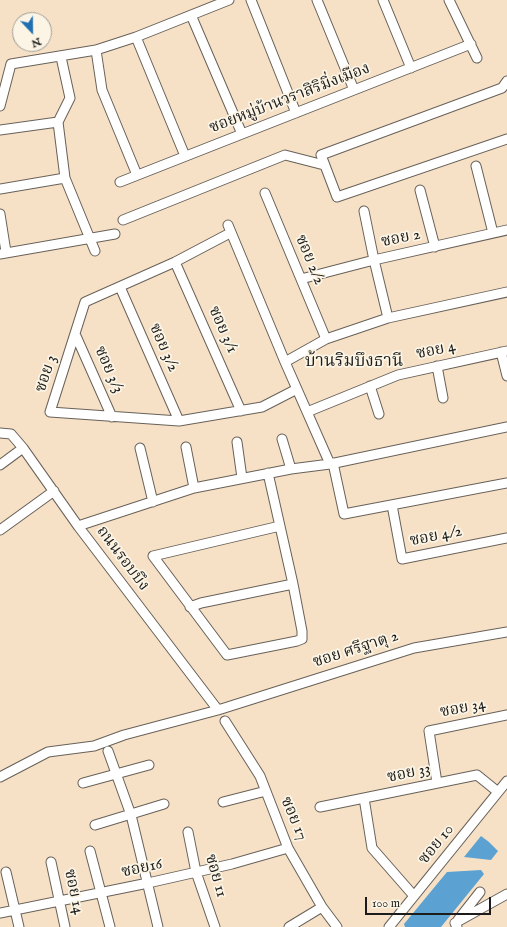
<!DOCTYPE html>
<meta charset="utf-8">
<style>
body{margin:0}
#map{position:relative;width:507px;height:927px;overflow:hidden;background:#f6e1c7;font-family:"IM FELL English",serif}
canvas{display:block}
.north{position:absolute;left:12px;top:12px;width:40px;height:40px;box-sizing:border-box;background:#fcf5e5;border:1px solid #a29e95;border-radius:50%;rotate:158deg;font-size:11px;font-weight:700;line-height:16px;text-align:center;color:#1c1c1c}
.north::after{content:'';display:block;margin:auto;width:14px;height:18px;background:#1f6fb2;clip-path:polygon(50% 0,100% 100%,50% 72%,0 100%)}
.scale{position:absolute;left:365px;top:897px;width:126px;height:18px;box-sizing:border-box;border:2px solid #1c1c1c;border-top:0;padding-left:5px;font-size:12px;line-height:14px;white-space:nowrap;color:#1c1c1c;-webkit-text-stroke:3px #fcf5e5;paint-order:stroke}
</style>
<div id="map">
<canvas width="507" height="927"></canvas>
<div class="north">N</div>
<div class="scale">100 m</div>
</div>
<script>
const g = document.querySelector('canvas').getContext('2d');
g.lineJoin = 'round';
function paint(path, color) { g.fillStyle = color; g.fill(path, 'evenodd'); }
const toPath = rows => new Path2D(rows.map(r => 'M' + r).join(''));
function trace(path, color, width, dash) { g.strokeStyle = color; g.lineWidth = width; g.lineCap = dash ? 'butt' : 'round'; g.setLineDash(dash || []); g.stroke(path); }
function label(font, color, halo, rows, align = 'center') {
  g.font = font + ' "IM FELL English","Noto Serif Thai",serif'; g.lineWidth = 3.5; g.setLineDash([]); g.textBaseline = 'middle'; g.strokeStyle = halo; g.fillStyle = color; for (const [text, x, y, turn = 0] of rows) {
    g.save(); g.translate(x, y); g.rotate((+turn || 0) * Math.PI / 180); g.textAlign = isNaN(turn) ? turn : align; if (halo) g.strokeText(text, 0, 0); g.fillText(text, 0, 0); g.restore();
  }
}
const water = toPath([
 [481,836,489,842,498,851,491,860,464,857],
 [481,870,484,874,441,927,405,927,404,924,447,872]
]);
const minor = toPath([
 [251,0,296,113],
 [317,0,354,90],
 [383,0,411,68],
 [449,0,477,58],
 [191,15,242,134],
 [136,37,185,156],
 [61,57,70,98,58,122,65,178,95,251],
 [507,81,502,88,321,155,337,197,507,139],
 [0,106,11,64,96,50],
 [0,130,58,122],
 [476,166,493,233],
 [137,175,102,90,96,50,136,37,229,0],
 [120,182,471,44],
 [0,189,65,178],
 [420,190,435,247],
 [265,193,326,339],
 [364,211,374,260,388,318],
 [0,214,6,252],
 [123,220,285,155,324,165],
 [228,225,285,362,330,464],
 [230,233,175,262,85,302,50,412,179,421,262,407,297,389],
 [0,254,115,234],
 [175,262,241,411],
 [301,279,374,260,507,230],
 [120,287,179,421],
 [76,336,112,417],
 [501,352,507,376],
 [285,362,326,339,388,318,507,292],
 [437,366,443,398],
 [370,386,379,414],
 [307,412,398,375,507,351],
 [0,433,11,434,23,448,78,526,218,710],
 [282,439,291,469],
 [237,442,242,478],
 [186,447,194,488],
 [140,448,153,502],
 [333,463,344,514,507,483],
 [0,465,23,448],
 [268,473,293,584,302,631,302,639,297,641,227,655,153,556,280,526],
 [392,505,402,559,507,538],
 [78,526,194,488,291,469,330,464,507,427],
 [0,530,54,491],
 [190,607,201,603,293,584],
 [225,721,260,776,288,848,322,907,337,927],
 [108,751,131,815,158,927],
 [0,777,48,752,94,746,124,735,218,710,414,648,507,632],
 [83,783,149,765],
 [437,783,429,731,507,715],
 [364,798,372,848,414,896],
 [223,802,266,791],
 [320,807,477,775,498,792],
 [95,825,164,804],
 [188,832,196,872,215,927],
 [90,851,110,927],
 [51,862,65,927],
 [6,872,19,927],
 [0,913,148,883,232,864,288,848],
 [458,920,480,892],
 [289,927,322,907],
 [389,927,507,781],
 [457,927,455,923,507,894]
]);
const streetNames = [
 ["ซอยหมู่บ้านวราสิริมิ่งเมือง",290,99,-21],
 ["ซอย 2",401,239,-12],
 ["ซอย 2/2",309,260,67],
 ["ซอย 3/1",222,330,66],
 ["ซอย 3/2",163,348,66],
 ["ซอย 4",436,351,-12],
 ["ซอย 3/3",108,370,66],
 ["ซอย 3",47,374,-71],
 ["ซอย 4/2",436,537,-11],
 ["ถนนรอบบึง",122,559,53],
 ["ซอย ศรีฐาตุ 2",356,650,-18],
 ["ซอย 34",463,709,-11],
 ["ซอย 33",409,774,-12],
 ["ซอย 17",293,819,67],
 ["ซอย 10",437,845,-51],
 ["ซอย16",142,869,-12],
 ["ซอย 11",215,876,74],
 ["ซอย 14",73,892,78]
];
const neighbourhoodNames = [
 ["บ้านริมบึงธานี",354,363]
];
paint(water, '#5ba1d1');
trace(minor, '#686158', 11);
trace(minor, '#fff', 9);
label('16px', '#1c1c1c', '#fcf5e5', streetNames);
label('17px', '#1c1c1c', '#fcf5e5', neighbourhoodNames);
</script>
